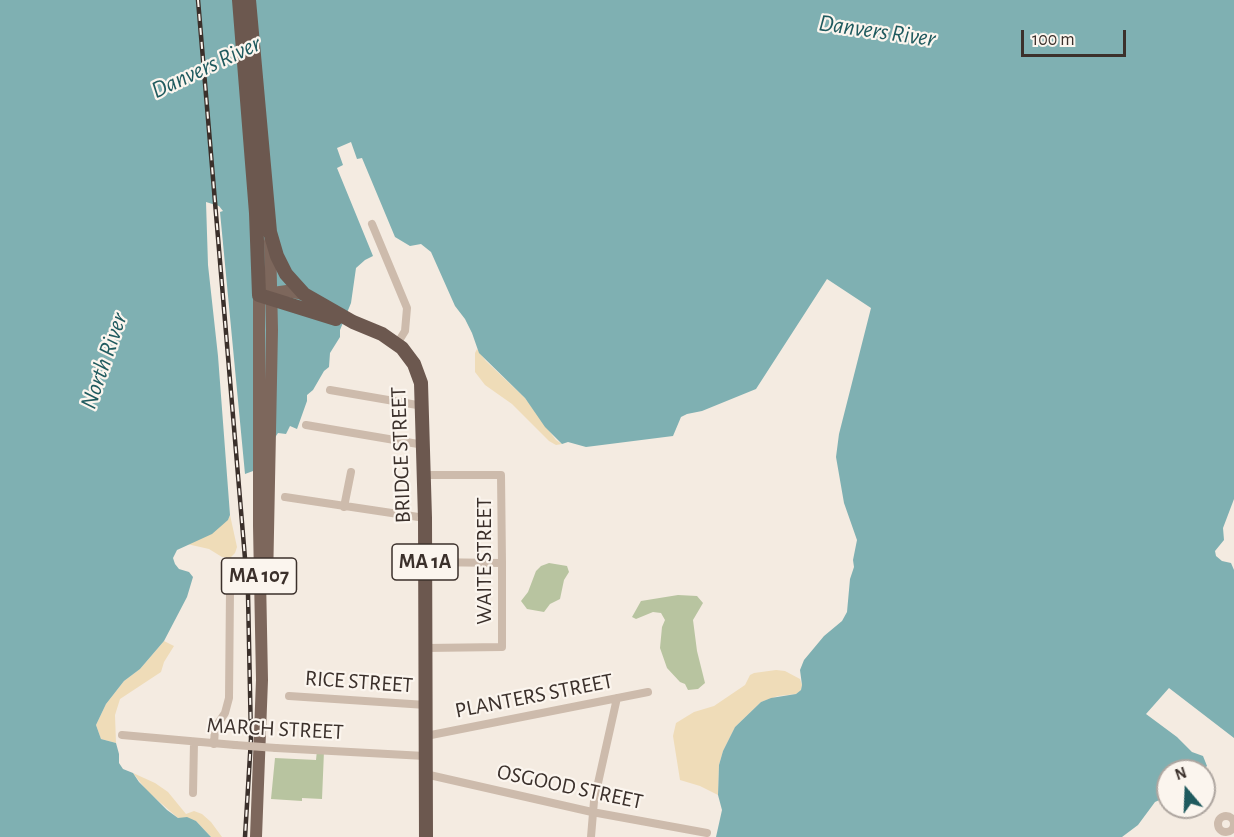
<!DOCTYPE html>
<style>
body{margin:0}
#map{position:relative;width:1234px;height:837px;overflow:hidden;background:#f4ebe1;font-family:"Alegreya Sans",sans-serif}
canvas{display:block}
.north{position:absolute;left:1156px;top:759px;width:60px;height:60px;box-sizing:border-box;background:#fbf5ee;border:2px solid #aea6a0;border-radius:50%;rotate:341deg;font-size:16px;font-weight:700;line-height:24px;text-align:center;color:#3b302b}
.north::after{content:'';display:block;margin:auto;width:21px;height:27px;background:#1f5a5e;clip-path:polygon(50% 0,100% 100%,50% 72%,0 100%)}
.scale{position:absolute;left:1021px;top:30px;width:105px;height:27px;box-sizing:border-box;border:3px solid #3b302b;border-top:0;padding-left:8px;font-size:18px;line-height:21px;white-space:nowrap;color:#3b302b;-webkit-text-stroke:4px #fbf5ee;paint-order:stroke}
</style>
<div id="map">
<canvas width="1234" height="837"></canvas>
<div class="north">N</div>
<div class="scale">100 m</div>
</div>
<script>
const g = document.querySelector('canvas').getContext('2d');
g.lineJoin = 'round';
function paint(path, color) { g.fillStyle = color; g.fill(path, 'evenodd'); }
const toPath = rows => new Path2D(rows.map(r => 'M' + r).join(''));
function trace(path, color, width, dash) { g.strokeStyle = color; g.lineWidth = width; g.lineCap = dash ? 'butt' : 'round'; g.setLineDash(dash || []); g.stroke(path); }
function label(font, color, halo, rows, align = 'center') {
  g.font = font + ' "Alegreya Sans",sans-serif'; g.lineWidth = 4.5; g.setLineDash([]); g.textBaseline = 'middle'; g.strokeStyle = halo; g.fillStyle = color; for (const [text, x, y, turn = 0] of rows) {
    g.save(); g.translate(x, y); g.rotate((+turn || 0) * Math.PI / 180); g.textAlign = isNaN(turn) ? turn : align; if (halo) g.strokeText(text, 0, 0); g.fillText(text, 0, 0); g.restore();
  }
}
const green = toPath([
 [549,563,567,566,569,572,564,580,560,599,550,604,544,612,527,609,521,601,528,592,536,571,541,566],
 [678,595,697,596,703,603,693,620,697,651,705,683,698,689,688,690,685,684,680,682,667,668,660,648,662,627,665,620,661,613,653,612,636,619,632,617,641,601],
 [317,750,324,751,322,799,302,798,302,801,271,799,275,758,316,760]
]);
const sand = toPath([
 [477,349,486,361,525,398,556,440,562,444,556,445,549,441,512,404,485,385,475,372,475,353],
 [230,515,237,547,235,553,230,558,222,557,209,549,187,544,228,520],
 [164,641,174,646,164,662,161,672,120,699,115,715,116,743,101,739,96,725,106,704,124,681,140,669],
 [776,670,785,671,800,679,802,685,801,690,796,694,778,696,761,702,735,727,723,751,719,765,718,795,700,786,680,780,673,736,676,723,694,712,714,706,745,685,750,675,754,673],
 [133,773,155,783,168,792,186,814,194,811,202,814,211,822,222,837,211,837,196,821,178,818,147,791]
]);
const water = toPath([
 [0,0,1234,0,1234,499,1223,528,1224,540,1215,551,1216,556,1222,561,1231,563,1234,570,1234,738,1169,688,1146,714,1177,737,1192,752,1203,756,1207,766,1202,771,1168,771,1168,796,1155,802,1138,825,1122,837,716,837,722,810,718,795,719,765,723,751,735,727,761,702,771,698,796,694,801,690,802,685,800,670,804,660,824,636,842,621,847,612,850,579,854,567,853,560,857,540,844,503,836,457,839,434,871,308,827,279,756,389,702,411,687,414,681,417,673,436,594,446,586,447,568,442,562,444,545,427,525,398,479,353,472,333,465,319,455,306,431,252,421,244,410,246,395,237,362,158,357,159,351,142,337,148,343,165,337,168,373,256,365,260,356,268,351,303,340,330,340,337,330,353,329,367,324,371,313,390,307,395,307,401,297,429,290,426,286,434,278,433,253,471,245,474,220,212,223,211,219,206,206,202,208,265,218,356,230,515,228,520,212,534,177,550,173,558,175,564,179,569,189,572,193,577,187,597,164,641,140,669,124,681,106,704,96,725,101,739,116,743,119,754,119,763,123,769,133,773,139,782,167,810,178,818,187,817,196,821,211,837,0,837]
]);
const minor = toPath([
 [372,224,407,308,405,331,397,344],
 [330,390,423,406],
 [306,425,424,445],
 [424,475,501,475,502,563,502,647,426,648],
 [285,497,425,518],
 [344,507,351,472],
 [425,562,502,563],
 [289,696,426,705],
 [122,735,235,745],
 [426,736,648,692],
 [214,744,215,728,225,713,229,698,230,590],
 [276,748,425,756],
 [425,774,592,812,707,833],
 [193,793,194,742],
 '1218 824a8 8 0 1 1 16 0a8 8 0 1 1-16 0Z',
 [591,837,594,801,617,698]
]);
const primary = toPath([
 [267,583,272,330,270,241],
 [256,837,262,680,259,526,259,295,287,291,304,294]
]);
const trunk = toPath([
 [239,0,256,213,259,295,336,319],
 [249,0,270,232,277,256,286,274,304,294,353,322,382,334,402,348,414,364,421,383,425,518,426,837]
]);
const rail = toPath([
 [198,0,248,594,251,739,245,837]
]);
const minorBridge = toPath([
 [235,745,276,748]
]);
const shields = [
 [425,562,66],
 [259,576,75]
];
const shieldNames = [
 ["MA 1A",425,562],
 ["MA 107",259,576]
];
const streetNames = [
 ["BRIDGE STREET",401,455,-92],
 ["WAITE STREET",484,561,-90],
 ["RICE STREET",359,682,4],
 ["PLANTERS STREET",534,696,-11],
 ["MARCH STREET",275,729,3],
 ["OSGOOD STREET",570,787,12]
];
const waterNames = [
 ["Danvers River",877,31,8],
 ["Danvers River",206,67,-25],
 ["North River",104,361,-71]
];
paint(green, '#b8c4a0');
paint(sand, '#efdcb8');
paint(water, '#7fb0b2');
trace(minor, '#cdbbac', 8);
trace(primary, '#7d675c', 12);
trace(trunk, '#6c584f', 14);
trace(rail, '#3b302b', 4.5);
trace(rail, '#fbf5ee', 2, [7]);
trace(minorBridge, '#cdbbac', 8);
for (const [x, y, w] of shields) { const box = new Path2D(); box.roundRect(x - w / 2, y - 18, w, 36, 4.5); g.fillStyle = '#fbf5ee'; g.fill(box); trace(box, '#3b302b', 1.5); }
label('bold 21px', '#3b302b', null, shieldNames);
label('22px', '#3b302b', '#fbf5ee', streetNames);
label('italic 24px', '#1f5a5e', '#fbf5ee', waterNames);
</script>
